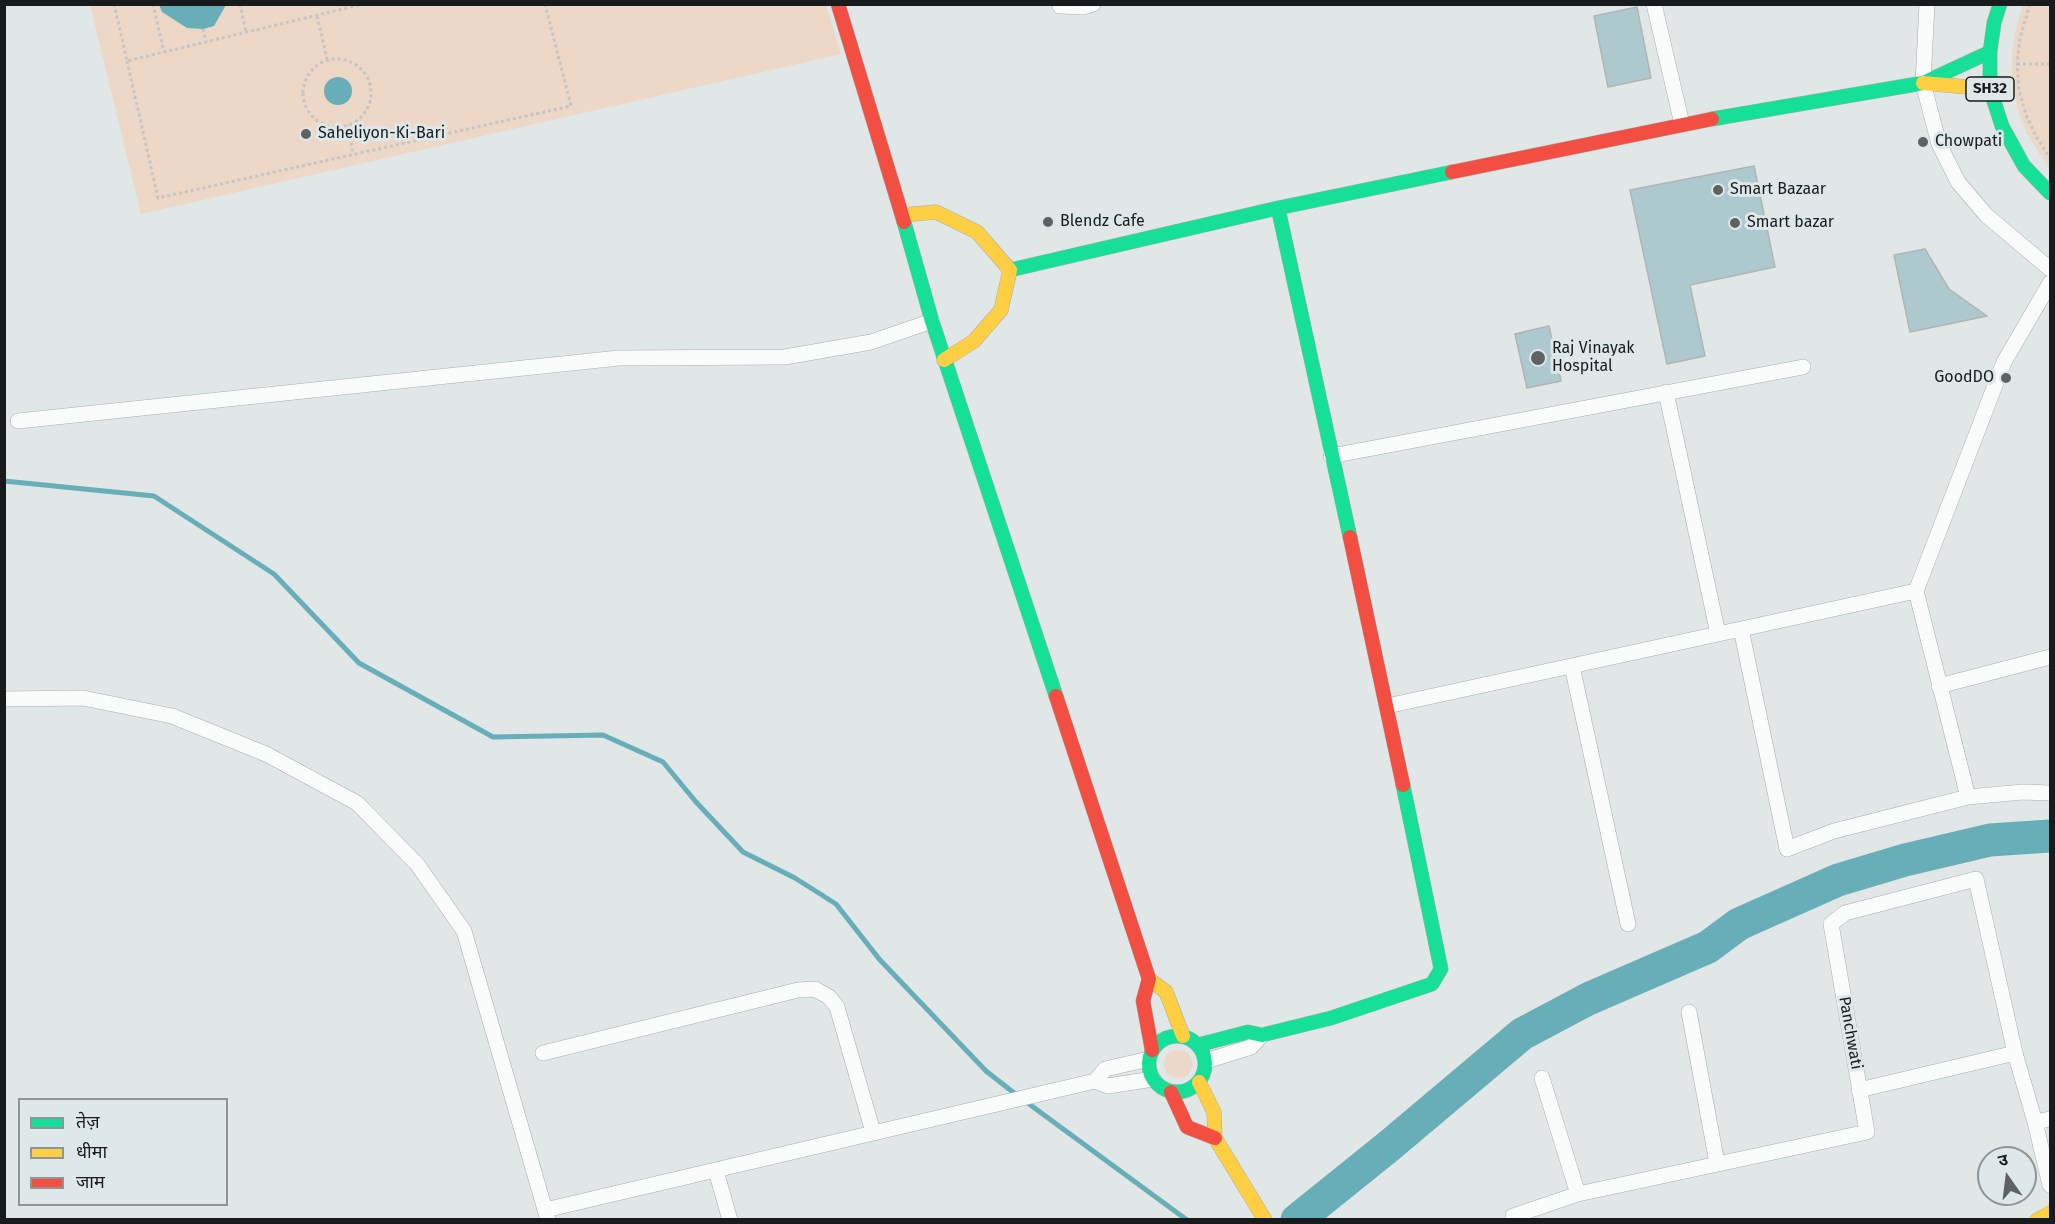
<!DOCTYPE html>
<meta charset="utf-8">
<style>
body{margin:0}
#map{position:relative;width:2055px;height:1224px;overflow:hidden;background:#e1e6e6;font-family:"Fira Sans","Noto Sans Devanagari",sans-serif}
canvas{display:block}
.frame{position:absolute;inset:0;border:6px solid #171b1b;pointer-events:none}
.legend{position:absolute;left:18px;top:1098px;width:210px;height:108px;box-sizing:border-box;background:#dee7e9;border:2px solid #8e9597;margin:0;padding:8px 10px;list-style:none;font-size:18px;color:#171b1b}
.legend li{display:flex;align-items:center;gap:12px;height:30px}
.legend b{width:30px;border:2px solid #8e9597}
.north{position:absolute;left:1977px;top:1146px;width:60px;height:60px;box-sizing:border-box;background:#dee7e9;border:2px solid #8e9597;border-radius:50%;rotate:346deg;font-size:16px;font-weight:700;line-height:24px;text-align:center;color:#171b1b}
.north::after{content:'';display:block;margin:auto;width:21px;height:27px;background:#5e6262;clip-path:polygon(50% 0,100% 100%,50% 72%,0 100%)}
</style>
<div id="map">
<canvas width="2055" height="1224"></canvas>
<div class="frame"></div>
<ul class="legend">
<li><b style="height:8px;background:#16e098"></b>तेज़</li>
<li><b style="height:8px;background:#ffcf43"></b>धीमा</li>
<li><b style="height:8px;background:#f24e42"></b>जाम</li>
</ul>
<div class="north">उ</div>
</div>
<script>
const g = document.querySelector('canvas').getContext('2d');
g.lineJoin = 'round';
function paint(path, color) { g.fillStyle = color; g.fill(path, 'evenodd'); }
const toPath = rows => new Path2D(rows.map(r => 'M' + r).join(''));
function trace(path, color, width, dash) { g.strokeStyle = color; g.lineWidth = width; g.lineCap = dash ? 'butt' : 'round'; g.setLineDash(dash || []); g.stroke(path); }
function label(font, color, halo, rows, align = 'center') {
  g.font = font + ' "Fira Sans",sans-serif'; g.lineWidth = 6; g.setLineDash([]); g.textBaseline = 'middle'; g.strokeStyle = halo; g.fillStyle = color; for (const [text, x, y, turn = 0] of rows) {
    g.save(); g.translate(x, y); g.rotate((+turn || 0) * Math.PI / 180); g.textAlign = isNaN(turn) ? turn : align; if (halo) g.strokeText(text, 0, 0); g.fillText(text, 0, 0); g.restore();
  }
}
const green = toPath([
 [90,5,826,5,841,54,141,214],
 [2023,5,2050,5,2050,168,2040,155,2026,132,2017,107,2012,81,2012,54,2016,28],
 '1164 1064a14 14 0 1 1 28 0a14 14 0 1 1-28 0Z'
]);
const water = toPath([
 [159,5,226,5,214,26,203,29,187,28,162,12],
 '324 91a14 14 0 1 1 28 0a14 14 0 1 1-28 0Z'
]);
const stream = toPath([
 [4,481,154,496,274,574,359,663,493,737,603,735,663,762,696,802,743,852,795,878,836,904,880,960,986,1071,1018,1096],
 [1025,1101,1187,1220]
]);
const river = toPath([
 [1297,1220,1389,1146,1522,1034,1588,999,1708,947,1739,924,1838,880,1905,860,1990,840,2050,836]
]);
const building = toPath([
 [1637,7,1651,78,1608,87,1594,16,1637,7],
 [1754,166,1775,267,1690,285,1705,356,1667,364,1630,190,1754,166],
 [1925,249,1949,289,1987,316,1910,332,1894,255,1925,249],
 [1549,326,1561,381,1527,388,1515,334,1549,326]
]);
const path = toPath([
 [114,4,127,61,363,4],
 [153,4,164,52],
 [240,4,246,32],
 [2030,4,2020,38,2017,64,2019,90,2026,115,2037,138,2050,158],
 [317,16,327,59],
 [203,29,206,42],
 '303 93a34 34 0 1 1 68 0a34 34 0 1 1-68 0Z',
 [127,61,158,198,571,106,545,4],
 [2017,64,2050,64],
 [348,125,353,154]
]);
const street = toPath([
 [1060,4,1060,6,1083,7,1093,4],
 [1654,4,1682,124],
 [1927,4,1923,83,1939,144,1958,182,1986,215,2050,269],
 [1666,392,1718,634],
 [18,421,619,358,785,357,871,342,932,321],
 [1331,456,1803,367],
 [1916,591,1968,797],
 [1741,629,1787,849,1834,831,1968,797,2023,792,2050,793],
 [1572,666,1628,924],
 [1939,686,2050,657],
 [4,699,83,698,172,716,266,754,357,803,417,864,464,931,548,1220],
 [1387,706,1916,591,2004,362,2050,283],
 [1689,1012,1717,1163],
 [543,1053,798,990,815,989,829,997,837,1007,873,1132],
 [1206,1061,1251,1047,1262,1035],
 [1542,1078,1578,1194],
 [1095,1081,1105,1069,1149,1059],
 [1859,1090,2015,1053],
 [2050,1119,2035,1122,2050,1185],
 [716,1171,730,1220],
 [545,1210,1095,1081,1108,1086,1153,1079],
 [1514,1220,1513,1216,1578,1194,1867,1132,1831,924,1845,913,1976,879,2015,1053,2035,1122]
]);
const fast = toPath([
 [2000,4,1994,23,1990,52,1990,89,2002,126,2024,166,2050,193],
 [1712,119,1923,83,1990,52],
 [1278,208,1350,537],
 [904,222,932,321,1056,696],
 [1010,270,1278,208,1452,172],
 '1149 1064a28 28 0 1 1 56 0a28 28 0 1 1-56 0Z',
 [1198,1045,1248,1032,1262,1035,1331,1018,1432,984,1441,969,1403,785]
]);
const slow = toPath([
 [1923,83,1990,89],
 [902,215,936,212,977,232,1010,270,1001,310,974,341,944,360],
 [1149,979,1166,992,1183,1036],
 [1199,1082,1214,1112,1215,1138,1265,1220],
 [2037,1220,2050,1213]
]);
const jam = toPath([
 [838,4,904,222],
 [1452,172,1712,119],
 [1350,537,1403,785],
 [1056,696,1149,979,1143,1001,1152,1050],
 [1171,1092,1187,1127,1215,1138]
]);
const markers = [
 [306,134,6,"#5e6262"],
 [1923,142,6,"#5e6262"],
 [1718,190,6,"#5e6262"],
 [1048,222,6,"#5e6262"],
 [1735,223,6,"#5e6262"],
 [1538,358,8,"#5e6262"],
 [2006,378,6,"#5e6262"]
];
const shields = [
 [1990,89,48]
];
const shieldNames = [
 ["SH32",1990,89]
];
const poiNames = [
 ["Saheliyon-Ki-Bari",318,134],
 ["Chowpati",1935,142],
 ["Smart Bazaar",1730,190],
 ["Blendz Cafe",1060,222],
 ["Smart bazar",1747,223],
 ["Raj Vinayak",1552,349],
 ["Hospital",1552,367],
 ["GoodDO",1994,378,"right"]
];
const streetNames = [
 ["Panchwati",1850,1033,80]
];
paint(green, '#edd7c7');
paint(water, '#68aeb8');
trace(stream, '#68aeb8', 5);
trace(river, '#68aeb8', 33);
paint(building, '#aec9cd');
trace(building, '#b0b4b4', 1.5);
trace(street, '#a9adae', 16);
trace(fast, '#a9adae', 15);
trace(slow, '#a9adae', 15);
trace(jam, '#a9adae', 15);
trace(path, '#c4c5c5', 3, [3, 3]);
trace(street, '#fafbfb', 15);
trace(fast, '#16e098', 14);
trace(slow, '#ffcf43', 14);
trace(jam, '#f24e42', 14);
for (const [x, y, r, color] of markers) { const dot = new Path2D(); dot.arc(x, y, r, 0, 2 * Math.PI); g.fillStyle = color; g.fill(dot); trace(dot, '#dee7e9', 2); }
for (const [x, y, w] of shields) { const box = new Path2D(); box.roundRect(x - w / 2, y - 12, w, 24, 4.5); g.fillStyle = '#dee7e9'; g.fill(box); trace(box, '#171b1b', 1.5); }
label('bold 15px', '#171b1b', null, shieldNames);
label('16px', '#171b1b', '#dee7e9', poiNames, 'left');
label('16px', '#171b1b', '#dee7e9', streetNames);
</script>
